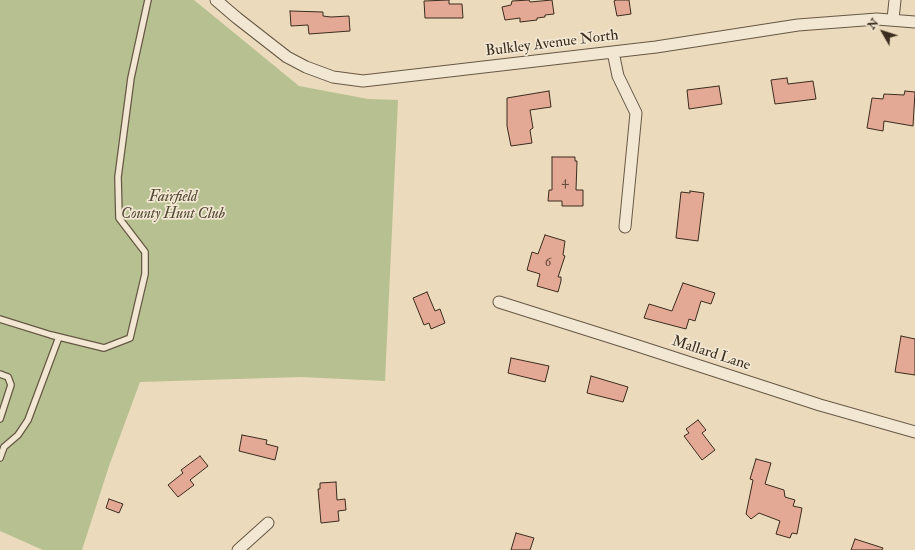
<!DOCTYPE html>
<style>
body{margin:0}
#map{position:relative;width:915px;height:550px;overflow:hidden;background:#ebdabb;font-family:"IM FELL Double Pica",serif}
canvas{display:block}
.north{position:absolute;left:863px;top:12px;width:40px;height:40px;-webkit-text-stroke:3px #f2e7d3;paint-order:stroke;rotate:309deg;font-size:11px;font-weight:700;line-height:16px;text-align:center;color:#3a2c1e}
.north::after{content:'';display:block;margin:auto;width:14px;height:18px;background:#3a2c1e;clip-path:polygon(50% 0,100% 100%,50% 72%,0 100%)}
</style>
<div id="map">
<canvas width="915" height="550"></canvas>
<div class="north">N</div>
</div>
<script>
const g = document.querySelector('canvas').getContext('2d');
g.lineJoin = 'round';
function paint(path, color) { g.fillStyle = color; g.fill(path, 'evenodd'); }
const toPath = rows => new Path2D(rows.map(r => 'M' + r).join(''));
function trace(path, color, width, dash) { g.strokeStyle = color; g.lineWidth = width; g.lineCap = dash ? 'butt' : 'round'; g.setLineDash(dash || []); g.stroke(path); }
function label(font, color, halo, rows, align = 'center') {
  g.font = font + ' "IM FELL Double Pica",serif'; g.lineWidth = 3.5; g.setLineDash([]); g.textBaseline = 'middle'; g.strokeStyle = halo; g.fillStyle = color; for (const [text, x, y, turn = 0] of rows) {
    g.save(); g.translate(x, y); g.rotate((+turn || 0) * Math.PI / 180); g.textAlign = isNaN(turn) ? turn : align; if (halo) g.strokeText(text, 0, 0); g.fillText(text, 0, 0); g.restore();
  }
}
const green = toPath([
 [0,0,194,0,299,86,368,99,398,100,385,381,301,377,140,382,109,466,82,550,43,550,0,531]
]);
const building = toPath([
 [449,0,449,4,462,4,463,18,425,18,424,1,449,0],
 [529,0,530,2,552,0,554,14,545,15,545,17,537,18,537,20,520,22,520,18,505,20,502,7,511,5,512,1,529,0],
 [616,0,629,0,631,14,617,16,614,1,616,0],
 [290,11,323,12,323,16,331,17,349,16,350,31,309,34,308,25,291,26,290,11],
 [787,78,788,84,813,81,816,99,775,104,771,80,787,78],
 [719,86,722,104,689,109,687,90,719,86],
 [549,91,551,107,530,110,533,128,530,130,532,143,511,146,507,126,507,98,549,91],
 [905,91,915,92,913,126,884,121,883,131,867,128,872,98,883,99,884,94,904,95,905,91],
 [552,157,575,157,575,161,577,161,576,190,583,190,583,206,562,206,562,201,548,201,549,190,552,190,552,157],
 [690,191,704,193,698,241,676,238,681,192,690,193,690,191],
 [545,235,565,241,563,255,565,256,558,277,561,277,561,281,558,292,537,286,540,274,527,270,532,252,538,254,545,235],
 [683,283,715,293,711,304,701,301,695,321,689,319,686,329,644,318,649,304,672,311,683,283],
 [427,292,435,311,440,309,445,323,431,329,429,323,424,325,413,298,427,292],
 [901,336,915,339,915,375,895,372,901,336],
 [511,358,549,366,545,382,508,373,511,358],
 [591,376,628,387,623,402,587,393,591,376],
 [698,420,706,430,702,433,715,450,702,460,684,436,689,433,686,429,698,420],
 [242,435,267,440,266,444,278,447,275,460,239,451,242,435],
 [200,456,208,466,190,480,194,485,178,497,168,485,183,473,181,470,200,456],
 [756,459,771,463,765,484,784,490,785,497,795,500,793,506,802,508,797,534,792,533,790,538,776,534,780,521,759,513,751,519,746,514,753,480,750,479,756,459],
 [336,482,337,500,345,499,346,510,338,511,339,521,321,523,318,489,320,489,320,483,336,482],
 [109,499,123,504,119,513,106,508,109,499],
 [516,533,534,538,530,550,511,550,516,533],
 [855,539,883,548,882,550,851,550,855,539]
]);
const lane = toPath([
 [0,319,51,335,104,348,130,338,145,274,145,252,119,218,118,177,131,78,148,0],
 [0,374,8,377,11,385,0,419],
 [0,458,4,447,18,435,28,420,59,337]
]);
const street = toPath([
 [216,0,237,18,287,57,306,67,333,77,363,81,656,47,798,25,877,19,915,22],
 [893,19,895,0],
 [613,52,618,76,636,113,625,227],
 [499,302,632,344,820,405,915,432],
 [238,550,268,523]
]);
const numberNames = [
 ["4",565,182],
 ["6",548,263]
];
const streetNames = [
 ["Bulkley Avenue North",552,44,-7],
 ["Mallard Lane",711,354,18]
];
const parkNames = [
 ["Fairfield",173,198],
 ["County Hunt Club",173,215]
];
paint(green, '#b7c090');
paint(building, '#e4a994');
trace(building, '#3a2c1e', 1);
trace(lane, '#665845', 8);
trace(street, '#665845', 13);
trace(lane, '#f2e7d3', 5.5);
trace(street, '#f2e7d3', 11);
label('13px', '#644b3c', null, numberNames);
label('15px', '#3a2c1e', '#f2e7d3', streetNames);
label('italic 15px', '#534a35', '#f2e7d3', parkNames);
</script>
